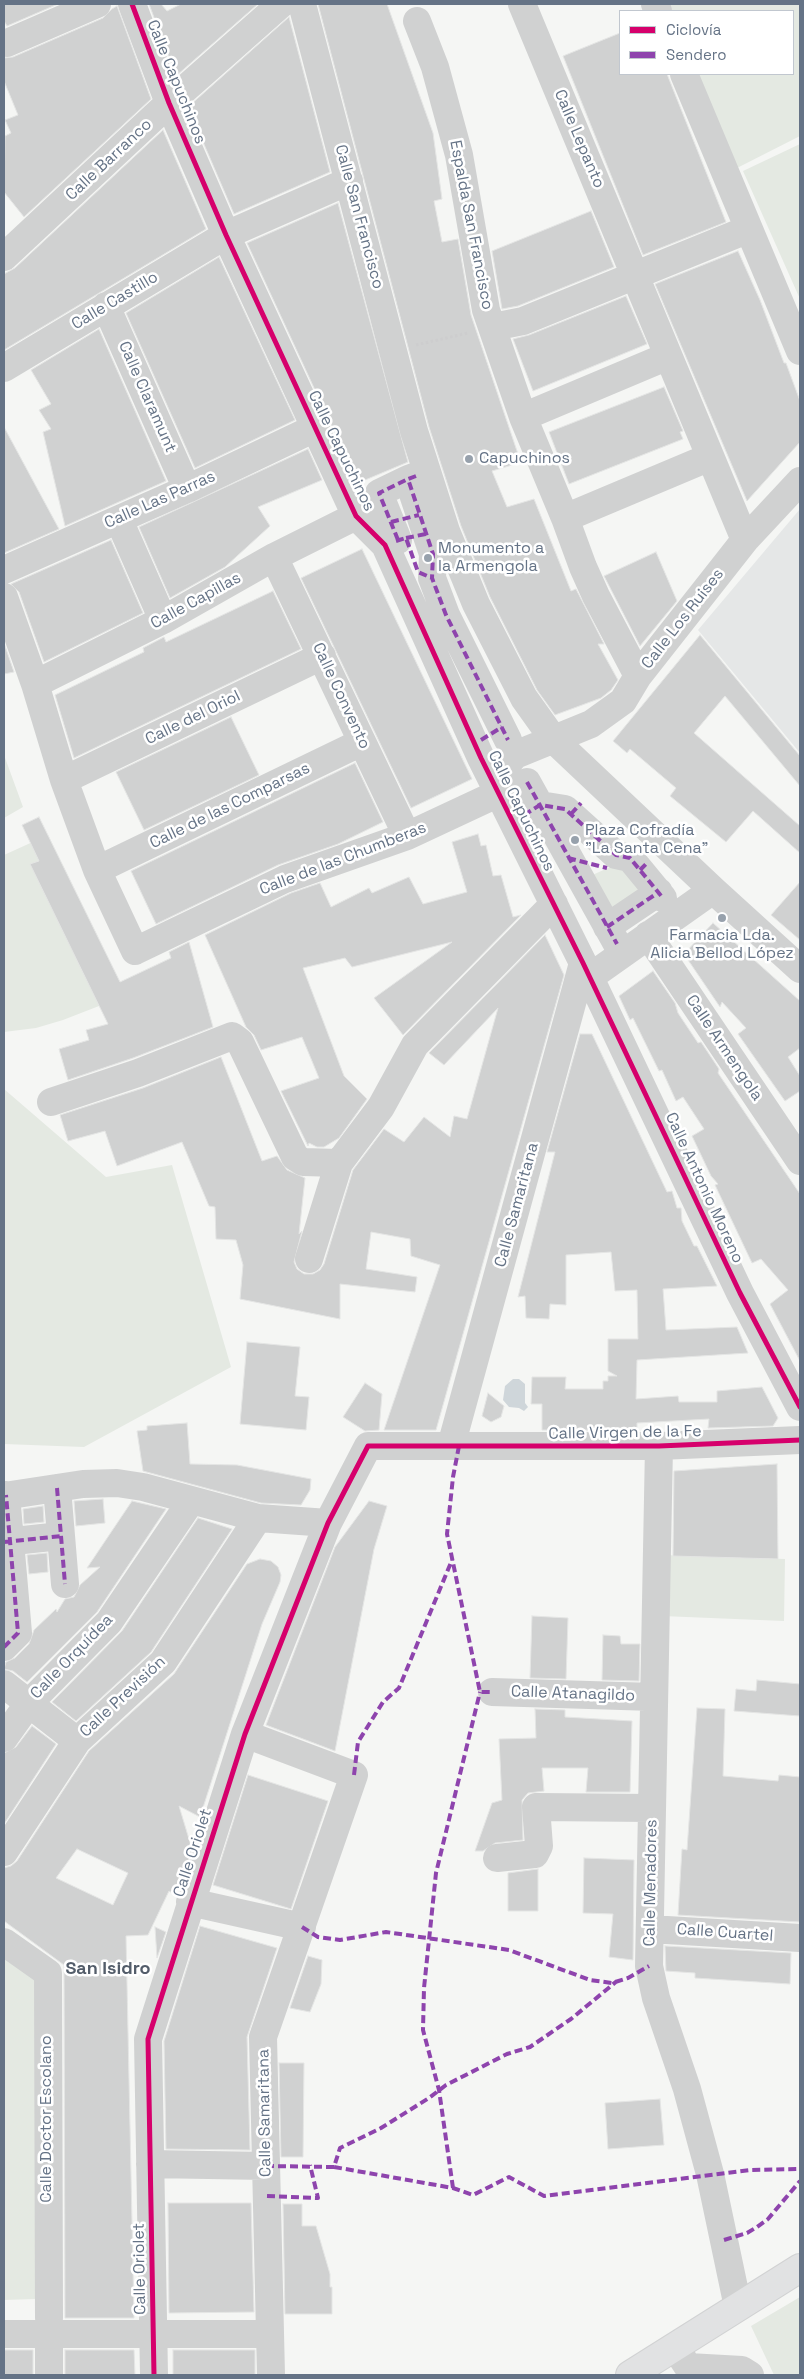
<!DOCTYPE html>
<meta charset="utf-8">
<style>
body{margin:0}
#map{position:relative;width:804px;height:2379px;overflow:hidden;background:#f5f6f4;font-family:"Space Grotesk",sans-serif}
canvas{display:block}
.frame{position:absolute;inset:0;border:5px solid #657386;pointer-events:none}
.legend{position:absolute;left:619px;top:10px;width:175px;height:65px;box-sizing:border-box;background:#fff;border:1px solid #c1c7cf;margin:0;padding:6px 9px;list-style:none;font-size:15px;color:#657386}
.legend li{display:flex;align-items:center;gap:10px;height:25px}
.legend b{width:25px;border:1px solid #c1c7cf}
</style>
<div id="map">
<canvas width="804" height="2379"></canvas>
<div class="frame"></div>
<ul class="legend">
<li><b style="height:6px;background:#d6006c"></b>Ciclovía</li>
<li><b style="height:6px;background:#8e44ad"></b>Sendero</li>
</ul>
</div>
<script>
const g = document.querySelector('canvas').getContext('2d');
g.lineJoin = 'round';
function paint(path, color) { g.fillStyle = color; g.fill(path, 'evenodd'); }
const toPath = rows => new Path2D(rows.map(r => 'M' + r).join(''));
function trace(path, color, width, dash) { g.strokeStyle = color; g.lineWidth = width; g.lineCap = dash ? 'butt' : 'round'; g.setLineDash(dash || []); g.stroke(path); }
function label(font, color, halo, rows, align = 'center') {
  g.font = font + ' "Space Grotesk",sans-serif'; g.lineWidth = 5; g.setLineDash([]); g.textBaseline = 'middle'; g.strokeStyle = halo; g.fillStyle = color; for (const [text, x, y, turn = 0] of rows) {
    g.save(); g.translate(x, y); g.rotate((+turn || 0) * Math.PI / 180); g.textAlign = isNaN(turn) ? turn : align; if (halo) g.strokeText(text, 0, 0); g.fillText(text, 0, 0); g.restore();
  }
}
const built = toPath([
 [800,509,800,753,698,630]
]);
const green = toPath([
 [667,4,800,4,800,136,737,168,697,74,793,74,793,11,670,11],
 [800,144,800,299,743,171],
 [4,755,23,807,4,818],
 [48,835,128,999,101,1009,99,1006,63,1020,36,1028,4,1032,4,855],
 [630,858,646,892,608,914,588,877],
 [4,1089,106,1177,172,1165,231,1367,84,1447,4,1444],
 [663,1555,785,1559,784,1621,662,1616],
 [4,1955,39,1980,35,2299,4,2300],
 [800,2297,800,2375,774,2375,751,2326]
]);
const water = toPath([
 [513,1379,519,1379,525,1384,525,1403,528,1407,524,1411,519,1408,509,1407,503,1400,505,1386]
]);
const building = toPath([
 [4,4,58,4,7,26,4,21,4,4],
 [149,4,161,4,167,11,181,4,258,4,176,76,149,4],
 [318,4,387,4,433,133,442,199,434,201,442,242,458,239,471,315,518,454,516,455,519,463,492,471,507,507,534,499,571,591,576,589,604,644,598,644,618,680,611,690,601,698,555,715,537,690,490,597,461,526,429,427,318,4],
 [117,6,151,99,24,217,4,192,5,136,11,133,5,120,18,115,4,81,4,58,13,57,103,18,112,9,117,6],
 [289,17,330,172,234,214,188,107,289,17],
 [620,33,620,74,667,74,726,222,643,255,563,56,620,33],
 [163,130,206,229,4,350,4,274,15,268,163,130],
 [338,203,408,462,358,483,247,243,338,203],
 [591,211,614,267,518,306,502,309,492,251,591,211],
 [738,251,760,300,784,363,786,363,800,401,800,442,747,501,655,284,738,251],
 [219,257,295,420,195,468,126,313,219,257],
 [626,296,647,344,533,391,513,339,529,335,626,296],
 [99,329,166,481,65,526,43,432,51,429,39,410,51,404,31,370,99,329],
 [664,387,683,431,680,432,683,439,569,484,549,432,664,387],
 [4,427,59,529,4,553,4,427],
 [308,449,322,480,258,507,270,526,225,567,170,598,139,527,308,449],
 [111,540,143,613,44,662,19,592,11,584,111,540],
 [362,549,472,779,411,808,301,578,362,549],
 [656,552,677,601,640,646,604,576,656,552],
 [273,591,301,649,74,758,55,695,144,652,143,648,164,637,166,642,273,591],
 [700,635,800,756,800,786,725,696,694,733,800,826,800,853,753,811,726,842,670,796,676,788,630,749,627,753,613,741,700,635],
 [4,643,14,672,4,674,4,643],
 [231,717,259,775,144,830,116,772,231,717],
 [355,763,383,822,338,844,278,865,156,924,131,871,355,763],
 [39,817,120,982,171,958,169,952,189,942,213,1027,133,1058,68,1080,59,1049,89,1040,86,1030,108,1024,30,864,39,861,22,825,39,817],
 [478,834,481,846,486,845,493,876,501,875,513,917,521,915,403,1035,374,998,452,942,352,967,345,958,303,968,344,1076,367,1099,339,1138,324,1147,317,1147,309,1143,308,1146,281,1091,319,1078,302,1037,261,1050,254,1035,246,1027,205,935,291,893,320,883,331,907,369,888,372,893,409,877,423,904,467,892,452,842,478,834],
 [800,882,800,940,771,915,800,882],
 [713,923,800,1001,800,1048,788,1057,800,1076,800,1091,785,1101,738,1034,746,1028,722,1002,720,1007,684,954,713,923],
 [545,935,564,975,436,1430,384,1430,440,1265,411,1256,410,1239,371,1232,366,1269,417,1277,415,1292,340,1284,340,1319,240,1299,243,1265,236,1240,216,1239,215,1207,209,1206,182,1142,117,1166,105,1131,68,1141,60,1115,143,1088,221,1057,262,1161,277,1156,287,1170,305,1178,299,1234,302,1231,294,1262,297,1269,304,1274,313,1274,320,1270,324,1264,353,1170,384,1129,404,1142,424,1117,450,1137,454,1116,467,1119,498,1008,444,1065,429,1053,545,935],
 [653,971,675,1003,678,1013,698,1043,701,1042,719,1069,718,1073,800,1194,800,1361,770,1304,788,1290,761,1259,752,1263,715,1185,718,1184,711,1176,692,1136,704,1129,683,1097,676,1101,662,1070,659,1071,633,1018,630,1020,619,996,653,971],
 [580,1034,592,1034,667,1192,672,1191,677,1208,681,1208,682,1221,694,1246,697,1246,717,1286,663,1289,666,1330,737,1327,748,1353,637,1360,636,1399,678,1396,679,1402,717,1402,717,1391,762,1387,778,1418,773,1426,708,1428,709,1419,637,1423,637,1430,542,1430,542,1404,531,1404,532,1377,566,1377,565,1389,603,1389,603,1381,608,1381,608,1376,617,1376,608,1371,608,1339,638,1339,637,1290,615,1291,611,1252,566,1255,566,1305,550,1304,549,1319,526,1318,525,1296,518,1297,555,1152,547,1152,580,1034],
 [247,1342,300,1347,295,1396,309,1397,306,1430,240,1424,247,1342],
 [365,1383,382,1394,379,1430,365,1431,343,1417,365,1383],
 [488,1393,504,1406,501,1417,491,1422,482,1416,488,1393],
 [187,1423,190,1464,237,1465,311,1479,310,1490,301,1505,261,1503,143,1471,137,1431,147,1430,147,1426,187,1423],
 [777,1464,778,1559,673,1556,674,1471,777,1464],
 [103,1499,105,1523,76,1526,74,1501,103,1499],
 [132,1501,166,1509,97,1612,27,1682,13,1671,4,1669,6,1662,15,1658,29,1644,34,1630,56,1609,57,1612,65,1599,74,1597,80,1585,100,1567,87,1568,132,1501],
 [369,1501,387,1506,374,1549,335,1751,266,1725,335,1547,369,1501],
 [43,1506,44,1522,24,1524,23,1509,43,1506],
 [198,1518,232,1529,151,1652,76,1721,52,1702,122,1631,198,1518],
 [47,1553,48,1572,29,1574,27,1555,47,1553],
 [260,1559,271,1561,278,1567,281,1575,280,1582,262,1624,200,1817,179,1806,192,1849,184,1876,180,1875,174,1894,169,1891,148,1935,126,1936,134,2318,65,2318,64,1965,4,1921,4,1868,11,1866,17,1861,89,1751,174,1674,247,1564,260,1559],
 [77,1849,128,1873,113,1905,56,1878,77,1849],
 [532,1616,568,1618,566,1679,530,1678,532,1616],
 [603,1635,620,1636,621,1644,640,1644,639,1681,602,1680,603,1635],
 [757,1680,800,1684,800,1716,734,1711,736,1689,756,1691,757,1680],
 [697,1708,725,1709,723,1776,778,1781,779,1775,800,1777,800,1922,678,1915,682,1849,687,1850,697,1708],
 [535,1709,565,1710,565,1717,632,1721,630,1792,586,1792,588,1768,542,1768,544,1791,528,1793,522,1800,523,1840,495,1843,483,1851,475,1851,492,1803,502,1800,499,1739,536,1738,535,1709],
 [32,1726,56,1744,4,1824,4,1753,16,1747,32,1726],
 [248,1775,328,1801,291,1909,213,1885,248,1775],
 [584,1858,634,1860,633,1960,609,1957,613,1914,583,1913,584,1858],
 [538,1869,538,1911,508,1911,508,1873,538,1869],
 [200,1926,277,1948,247,2037,250,2150,166,2149,164,2041,200,1926],
 [155,1927,166,1932,157,1958,155,1927],
 [665,1946,791,1953,790,1984,695,1978,695,1973,666,1971,665,1946],
 [308,1956,322,1960,321,1984,310,2012,290,2008,308,1956],
 [279,2063,304,2063,303,2157,281,2157,279,2063],
 [660,2099,664,2145,608,2149,605,2103,660,2099],
 [168,2203,251,2203,254,2312,169,2313,168,2203],
 [283,2204,302,2204,302,2226,316,2226,330,2274,330,2287,332,2287,332,2314,285,2314,283,2204],
 [4,2350,33,2350,33,2375,4,2375,4,2350],
 [65,2350,134,2350,135,2375,65,2375,65,2350],
 [173,2350,255,2350,255,2375,173,2375,173,2350]
]);
const path = toPath([
 [416,345,468,333]
]);
const minor = toPath([
 [132,4,169,103,226,235,356,516,385,545,481,758,583,963,740,1293,800,1407],
 [302,4,414,431,446,531,476,604,524,698,554,740,713,890,800,969],
 [522,4,745,540],
 [655,4,658,11],
 [417,21,435,67,459,155,486,310,523,417,565,518,583,567,596,596,638,676],
 [7,43,97,4],
 [684,74,800,351],
 [4,257,169,103,281,4],
 [106,306,187,489],
 [493,327,523,321,749,229],
 [4,368,226,235,349,181],
 [523,417,668,356],
 [416,476,408,479,433,554,432,578,446,615,508,740],
 [565,518,710,457],
 [119,520,163,620],
 [398,540,379,493,408,479],
 [274,557,407,836],
 [4,570,187,489,315,428],
 [4,597,35,684,64,780,97,870,135,951,285,879,407,836,499,793,506,766,515,755,591,724,623,701,638,676,745,540,800,481],
 [35,684,163,620,274,557,356,516],
 [64,780,322,656],
 [527,782,617,944],
 [529,812,540,805,565,809,616,855,630,858,663,898],
 [97,870,362,742],
 [607,927,659,892],
 [648,935,800,1161],
 [590,977,713,890],
 [51,1102,138,1073,232,1036,240,1042,295,1157,303,1162,339,1163],
 [309,1259,339,1163,381,1107,415,1045,554,904],
 [451,1446,583,963],
 [659,1446,649,1966,656,1998,687,2089,710,2174,738,2307],
 [57,1488,65,1584],
 [4,1496,83,1484,117,1483,143,1487,258,1518,328,1523],
 [4,1542,61,1536],
 [4,1647,18,1633,6,1495],
 [4,1684,77,1741],
 [492,1692,654,1697],
 [245,1734,354,1775,263,2037,271,2375],
 [4,1738,29,1703,109,1622,191,1501],
 [4,1852,77,1741,163,1662,258,1518],
 [497,1858,535,1854,539,1846,536,1807,652,1808],
 [190,1902,302,1927],
 [650,1929,800,1938],
 [4,1942,48,1973,49,2318],
 [150,2164,266,2166],
 [4,2334,270,2334],
 [49,2334,49,2375],
 [675,2347,688,2367,742,2370,750,2375],
 [154,2375,148,2039,245,1734,328,1523,368,1446,659,1446,800,1440]
]);
const highway = toPath([
 [630,2375,800,2268]
]);
const quiet = toPath([
 [416,476,408,479,433,554,432,578,446,615,508,740],
 [391,522,419,515],
 [406,538,426,534],
 [398,540,379,493,408,479],
 [396,541,406,538,418,572,432,578],
 [481,740,502,727],
 [527,782,617,944],
 [571,814,581,803],
 [524,815,540,805,565,809,616,855,630,858,663,898],
 [568,858,607,868],
 [640,870,648,862],
 [607,927,659,892],
 [459,1446,453,1477,447,1534,480,1692,492,1692],
 [57,1488,65,1584],
 [4,1542,61,1536],
 [4,1647,18,1633,6,1495],
 [354,1775,358,1742,383,1702,399,1688,452,1560],
 [302,1927,318,1937,340,1940,386,1932,509,1950,590,1980,612,1983,628,1978,649,1966],
 [266,2166,334,2167,340,2148,381,2128,429,2098,446,2085,507,2054,530,2047,571,2019,617,1981],
 [334,2167,453,2188,473,2195,509,2177,544,2196,750,2170,800,2169],
 [453,2188,439,2090,423,2030,424,1988,436,1873,480,1692],
 [267,2196,318,2198,310,2165],
 [724,2240,747,2233,757,2227,768,2219,800,2181]
]);
const cycleway = toPath([
 [132,4,169,103,226,235,356,516,385,545,481,758,583,963,740,1293,800,1407],
 [154,2375,148,2039,245,1734,328,1523,368,1446,659,1446,800,1440]
]);
const markers = [
 [469,459,5,"#97a1ac"],
 [428,558,5,"#97a1ac"],
 [575,840,5,"#97a1ac"],
 [722,918,5,"#97a1ac"]
];
const streetNames = [
 ["Calle Capuchinos",176,82,68],
 ["Calle Lepanto",579,139,67],
 ["Calle Barranco",109,160,-43],
 ["Calle San Francisco",359,217,75],
 ["Espalda San Francisco",471,225,79],
 ["Calle Castillo",115,301,-31],
 ["Calle Claramunt",147,397,66],
 ["Calle Capuchinos",341,451,64],
 ["Calle Las Parras",160,500,-24],
 ["Calle Capillas",196,601,-29],
 ["Calle Los Ruises",683,619,-52],
 ["Calle Convento",341,696,65],
 ["Calle del Oriol",193,718,-26],
 ["Calle de las Comparsas",230,806,-26],
 ["Calle Capuchinos",521,811,64],
 ["Calle de las Chumberas",343,859,-21],
 ["Calle Armengola",724,1048,56],
 ["Calle Antonio Moreno",704,1188,65],
 ["Calle Samaritana",517,1205,-75],
 ["Calle Virgen de la Fe",625,1433,-1],
 ["Calle Orquídea",72,1657,-46],
 ["Calle Atanagildo",573,1694,2],
 ["Calle Previsión",123,1697,-43],
 ["Calle Oriolet",193,1853,-72],
 ["Calle Menadores",651,1883,-89],
 ["Calle Cuartel",725,1933,4],
 ["Calle Samaritana",265,2113,-91],
 ["Calle Doctor Escolano",47,2119,-90],
 ["Calle Oriolet",140,2269,-91]
];
const poiNames = [
 ["Capuchinos",479,459],
 ["Monumento a",438,549],
 ["la Armengola",438,567],
 ["Plaza Cofradía",585,831],
 ["\"La Santa Cena\"",585,849],
 ["Farmacia Lda.",722,936,"center"],
 ["Alicia Bellod López",722,954,"center"]
];
const neighbourhoodNames = [
 ["San Isidro",108,1969]
];
paint(built, '#e5e7e7');
paint(green, '#e4e9e2');
paint(water, '#cfd6da');
paint(building, '#d0d1d1');
trace(building, '#e4e5e4', 1);
trace(highway, '#d1d2d3', 30);
trace(path, '#cdcdce', 3, [2.5, 2.5]);
trace(minor, '#d0d1d1', 28);
trace(highway, '#e1e2e3', 28);
trace(quiet, '#8e44ad', 4, [8, 4]);
trace(cycleway, '#d6006c', 5);
for (const [x, y, r, color] of markers) { const dot = new Path2D(); dot.arc(x, y, r, 0, 2 * Math.PI); g.fillStyle = color; g.fill(dot); trace(dot, '#fff', 2); }
label('16px', '#657386', '#fff', streetNames);
label('16px', '#657386', '#fff', poiNames, 'left');
label('bold 18px', '#535d6a', '#fff', neighbourhoodNames);
</script>
